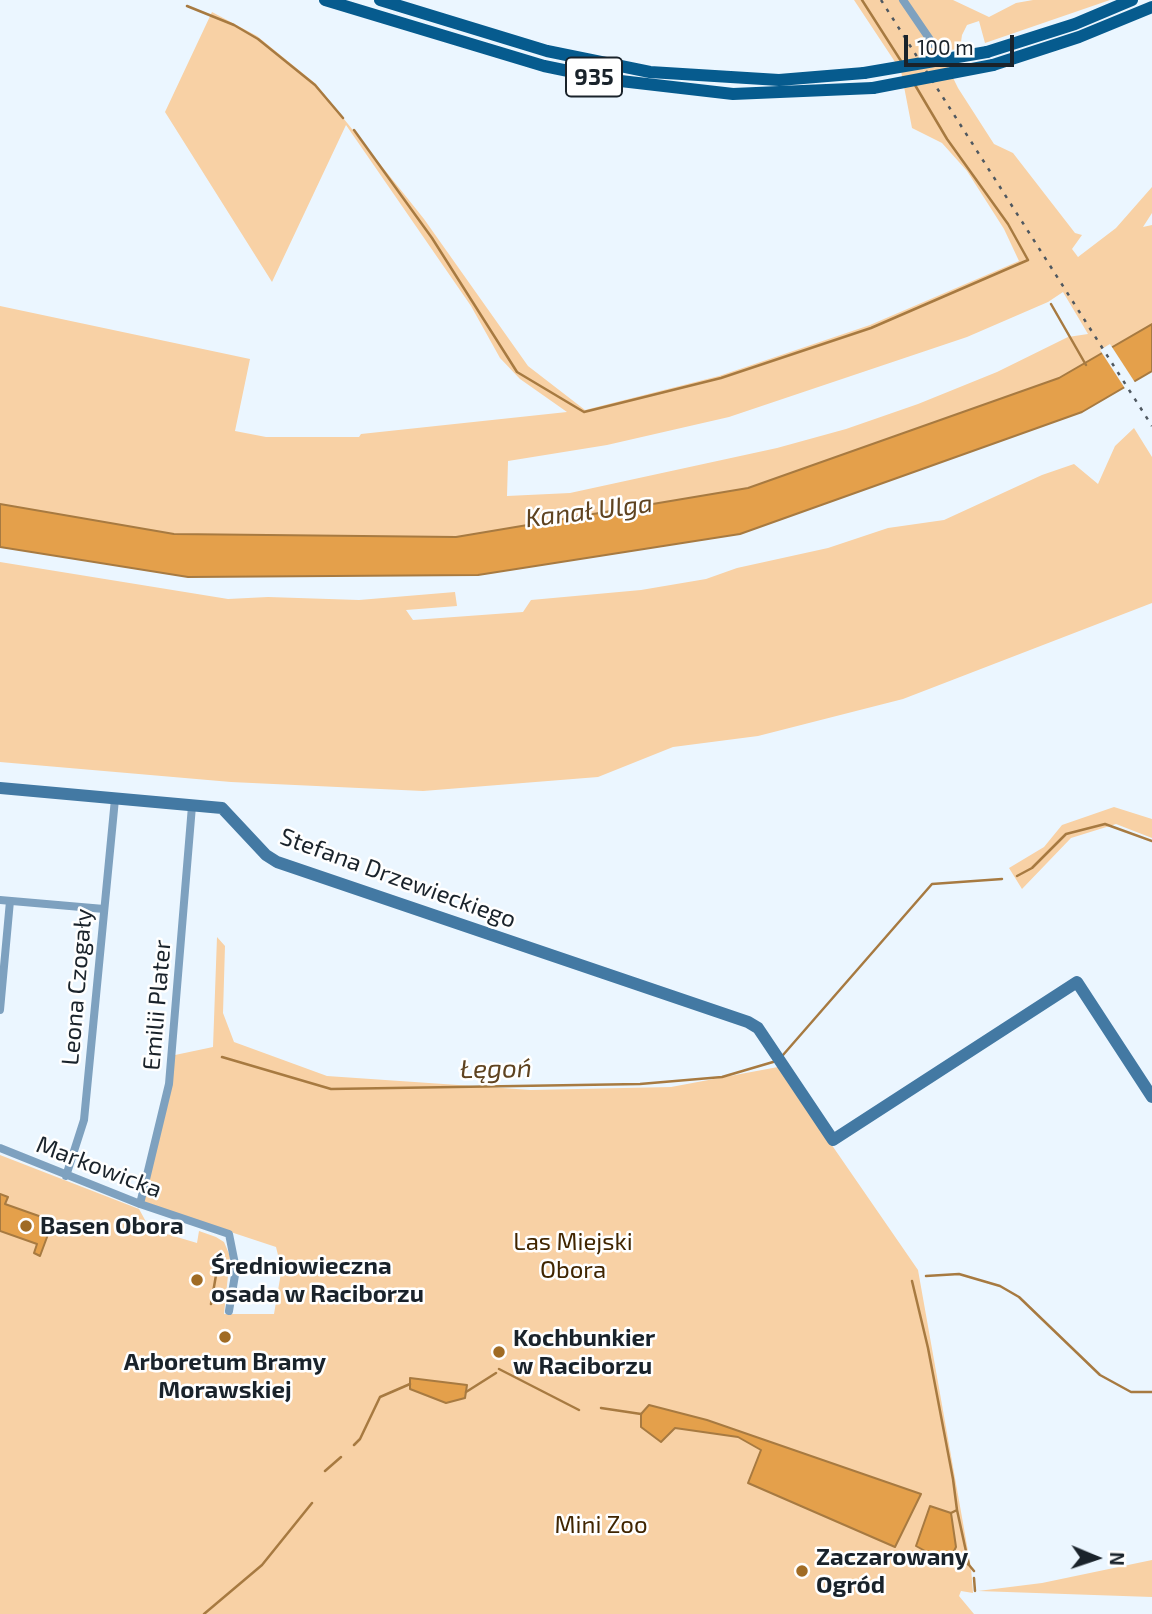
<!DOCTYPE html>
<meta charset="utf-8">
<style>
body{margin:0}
#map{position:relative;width:1152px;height:1614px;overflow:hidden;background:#ebf6ff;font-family:"Exo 2",sans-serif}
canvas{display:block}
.north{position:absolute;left:1061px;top:1523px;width:70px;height:70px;-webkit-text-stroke:5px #fff;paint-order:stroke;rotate:92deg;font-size:19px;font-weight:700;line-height:28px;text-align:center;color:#1a232b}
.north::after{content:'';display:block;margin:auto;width:24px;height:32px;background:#1a232b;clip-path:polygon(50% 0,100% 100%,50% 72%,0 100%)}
.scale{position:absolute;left:904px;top:35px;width:110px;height:32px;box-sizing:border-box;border:4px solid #1a232b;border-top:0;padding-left:9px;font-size:21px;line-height:24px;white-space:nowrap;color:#1a232b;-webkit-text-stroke:5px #fff;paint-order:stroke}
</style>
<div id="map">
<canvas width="1152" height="1614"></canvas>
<div class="north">N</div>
<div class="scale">100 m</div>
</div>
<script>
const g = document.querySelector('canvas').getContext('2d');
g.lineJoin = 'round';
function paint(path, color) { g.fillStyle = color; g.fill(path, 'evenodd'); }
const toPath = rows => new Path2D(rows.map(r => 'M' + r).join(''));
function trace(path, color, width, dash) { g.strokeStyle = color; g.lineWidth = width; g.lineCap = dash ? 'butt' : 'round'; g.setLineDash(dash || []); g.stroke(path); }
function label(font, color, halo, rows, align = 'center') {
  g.font = font + ' "Exo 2",sans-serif'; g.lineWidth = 5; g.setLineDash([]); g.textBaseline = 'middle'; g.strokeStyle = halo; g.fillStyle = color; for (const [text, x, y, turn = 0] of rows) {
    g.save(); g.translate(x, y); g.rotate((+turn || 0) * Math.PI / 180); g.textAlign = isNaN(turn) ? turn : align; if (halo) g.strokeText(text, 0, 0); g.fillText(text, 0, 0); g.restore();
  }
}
const green = toPath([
 [854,0,953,0,989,17,1016,3,1033,0,1110,0,985,43,979,21,967,25,962,35,960,49,950,50,933,37,958,88,994,144,1013,153,1075,233,1082,235,1072,249,1078,257,1116,228,1152,187,1152,213,1143,227,1152,225,1152,324,1059,378,748,488,456,537,174,534,0,504,0,306,250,359,235,431,266,437,359,437,361,434,567,412,520,379,500,358,471,306,346,125,272,282,165,112,212,12,257,36,316,84,424,219,528,366,585,410,719,376,870,325,1019,261,1004,229,967,171,942,143,912,128,901,71],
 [1063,292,1088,334,1068,337,997,372,918,404,846,429,777,448,570,493,507,496,508,461,607,445,729,417,967,337,1048,302],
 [1134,428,1152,457,1152,603,903,699,758,736,673,747,598,777,423,791,231,782,0,762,0,562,228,599,268,597,359,600,455,592,457,606,406,610,413,620,523,612,531,600,641,590,706,579,737,568,828,548,888,528,944,520,1042,475,1074,464,1098,484,1115,446],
 [1114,807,1152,819,1152,838,1116,824,1071,838,1022,889,1009,868,1044,847,1062,825],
 [217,937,225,946,223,1013,234,1042,327,1076,531,1090,671,1087,778,1067,918,1270,971,1568,973,1593,961,1591,959,1596,974,1614,0,1614,0,1155,139,1209,150,1229,197,1243,199,1231,216,1237,224,1242,230,1256,224,1314,274,1314,283,1261,279,1259,276,1247,143,1203,175,1055,213,1047],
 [411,1378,467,1385,465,1398,446,1403,411,1389],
 [683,1415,707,1420,920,1495,894,1546,748,1483,761,1450,738,1437,675,1428],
 [1152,1560,1152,1597,978,1591,1042,1583]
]);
const water = toPath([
 [1152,324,1152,371,1082,412,740,534,478,575,188,577,0,547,0,504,174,534,456,537,748,488,1059,378,1152,324],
 [0,1194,8,1197,5,1204,53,1221,40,1256,34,1253,37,1244,0,1231,0,1194],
 [410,1378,467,1385,465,1398,446,1403,410,1389,410,1378],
 [649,1405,707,1420,921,1494,895,1547,748,1483,761,1450,738,1437,675,1428,661,1442,641,1427,641,1414,649,1405],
 [930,1506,951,1513,956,1547,952,1555,934,1556,916,1546,930,1506]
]);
const pier = toPath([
 [1110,344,1136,384,1126,390,1100,350]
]);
const stream = toPath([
 [862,0,901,61],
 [187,6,234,25,258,39,315,85,343,118],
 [354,130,432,238,517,372,584,412,721,378,871,328,1028,260,1008,224,947,139,915,85],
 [1051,304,1086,365],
 [1017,876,1032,868,1066,834,1105,824,1152,841],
 [783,1055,932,884,1002,879],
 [222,1057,331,1089,640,1084,722,1077,773,1062],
 [926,1276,959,1274,1000,1286,1019,1297,1100,1375,1131,1392,1152,1392],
 [912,1281,928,1348,953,1479,957,1510,951,1513],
 [211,1304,219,1258],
 [499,1369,579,1410],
 [466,1392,496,1373],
 [601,1408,641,1414],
 [354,1445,360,1439,380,1397,410,1384],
 [325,1471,341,1457],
 [957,1510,969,1565,974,1571],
 [952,1555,969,1565],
 [974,1578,975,1591],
 [204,1614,262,1565,312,1503]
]);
const street = toPath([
 [903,0,933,44],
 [0,900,104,909],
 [0,1010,10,901],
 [0,1148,140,1204,229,1234,236,1269,229,1311],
 [66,1176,84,1120,115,799],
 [140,1204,169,1084,192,806]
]);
const secondary = toPath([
 [0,788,222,808,266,855,277,862,748,1022,758,1028,833,1140,1077,982,1152,1097]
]);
const primary = toPath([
 [325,0,544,66,612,80,733,94,873,88],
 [380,0,547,51,650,72,779,80,864,73],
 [987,52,1075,24,1132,0],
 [993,65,1079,37,1152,7]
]);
const rail = toPath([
 [881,0,1152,426]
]);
const primaryBridge = toPath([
 [864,73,987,52],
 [873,88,993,65]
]);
const markers = [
 [26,1226,7,"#a06b24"],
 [197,1280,7,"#a06b24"],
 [225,1337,7,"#a06b24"],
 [499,1352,7,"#a06b24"],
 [802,1571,7,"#a06b24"]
];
const shields = [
 [594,77,56]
];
const shieldNames = [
 ["935",594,77]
];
const streetNames = [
 ["Stefana Drzewieckiego",398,878,20],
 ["Leona Czogały",77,987,-85],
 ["Emilii Plater",157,1005,-85],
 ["Markowicka",99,1167,21]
];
const poiNames = [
 ["Basen Obora",40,1226],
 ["Średniowieczna",211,1266],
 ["osada w Raciborzu",211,1294],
 ["Kochbunkier",513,1338],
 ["w Raciborzu",513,1366],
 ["Arboretum Bramy",225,1362,"center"],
 ["Morawskiej",225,1390,"center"],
 ["Zaczarowany",816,1557],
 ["Ogród",816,1585]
];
const parkNames = [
 ["Las Miejski",573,1242],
 ["Obora",573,1270],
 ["Mini Zoo",601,1525]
];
const waterNames = [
 ["Kanał Ulga",589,511,-7],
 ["Łęgoń",496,1069,-1]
];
paint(green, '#f8d1a5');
paint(water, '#e4a04b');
trace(water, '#a77a41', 2);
paint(pier, '#ebf6ff');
trace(stream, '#a77a41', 2.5);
trace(street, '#7ea1bf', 8);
trace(secondary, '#4379a3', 12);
trace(primary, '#065b8e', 12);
trace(rail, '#4f5860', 2.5, [3.5, 7]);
trace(primaryBridge, '#065b8e', 12);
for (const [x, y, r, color] of markers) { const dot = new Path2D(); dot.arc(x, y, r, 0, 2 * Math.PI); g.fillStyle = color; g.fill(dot); trace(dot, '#fff', 2.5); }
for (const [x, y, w] of shields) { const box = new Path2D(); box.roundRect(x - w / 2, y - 19.5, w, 39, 5); g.fillStyle = '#fff'; g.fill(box); trace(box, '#1a232b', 2); }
label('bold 23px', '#1a232b', null, shieldNames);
label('24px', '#1a232b', '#fff', streetNames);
label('bold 24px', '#1a232b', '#fff', poiNames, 'left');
label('24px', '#402500', '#fff', parkNames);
label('italic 26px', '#5f4320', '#fff', waterNames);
</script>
